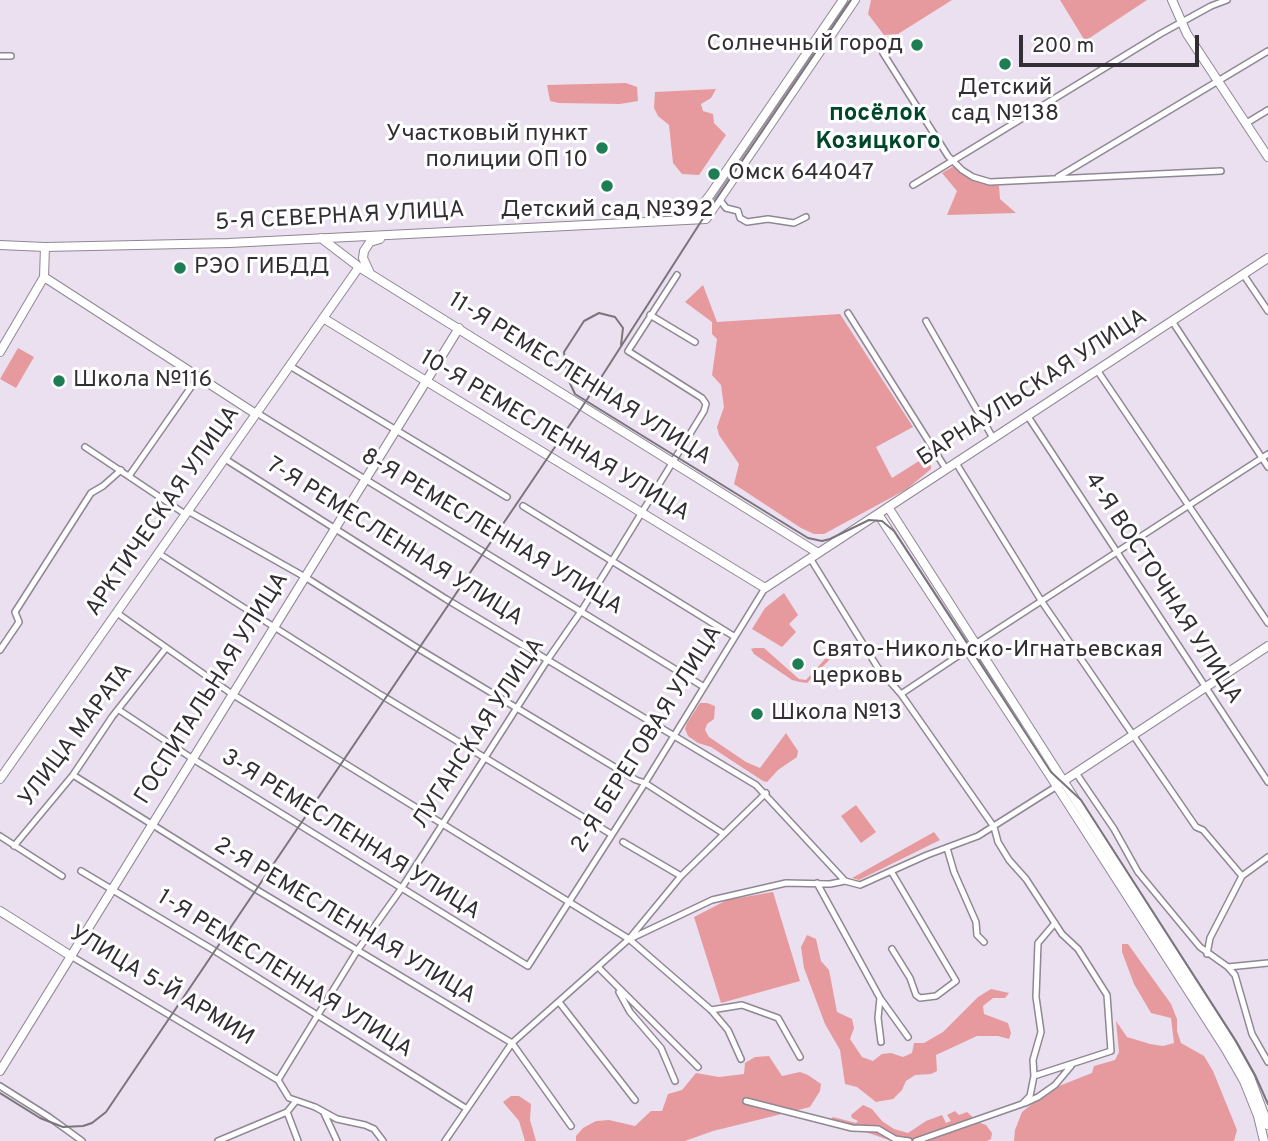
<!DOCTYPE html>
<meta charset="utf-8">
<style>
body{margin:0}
#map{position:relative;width:1268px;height:1141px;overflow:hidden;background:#eae0ef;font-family:Overpass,sans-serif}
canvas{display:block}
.scale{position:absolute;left:1019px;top:35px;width:180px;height:32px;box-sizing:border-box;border:4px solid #322e34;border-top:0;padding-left:9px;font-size:21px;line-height:24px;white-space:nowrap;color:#322e34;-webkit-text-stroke:5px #fff;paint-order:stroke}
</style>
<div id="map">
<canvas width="1268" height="1141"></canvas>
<div class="scale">200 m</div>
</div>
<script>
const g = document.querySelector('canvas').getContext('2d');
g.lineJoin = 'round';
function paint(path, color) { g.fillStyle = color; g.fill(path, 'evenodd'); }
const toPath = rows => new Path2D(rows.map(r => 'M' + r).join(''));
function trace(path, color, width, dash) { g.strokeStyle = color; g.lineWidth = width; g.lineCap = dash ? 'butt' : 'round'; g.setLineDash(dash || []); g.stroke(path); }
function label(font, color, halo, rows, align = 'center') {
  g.font = font + ' Overpass,sans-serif'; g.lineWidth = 6; g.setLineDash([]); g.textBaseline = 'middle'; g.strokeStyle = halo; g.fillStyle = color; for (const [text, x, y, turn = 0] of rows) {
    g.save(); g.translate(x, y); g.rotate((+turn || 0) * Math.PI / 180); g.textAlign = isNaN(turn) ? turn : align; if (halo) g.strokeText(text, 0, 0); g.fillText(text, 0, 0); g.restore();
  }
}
const green = toPath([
 [871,0,952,0,898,34,884,35,868,14],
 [1060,0,1147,0,1085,41],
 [626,83,637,87,638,101,620,104,559,103,550,101,547,85],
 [716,89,711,98,701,104,703,111,713,114,714,123,726,135,699,175,682,174,673,163,669,125,658,116,654,108,655,92],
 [954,166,972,180,999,186,1000,199,1016,213,947,215,957,191,942,173],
 [703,285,717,322,840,314,913,427,876,447,892,478,930,454,931,469,907,489,824,534,814,534,801,528,734,484,739,464,719,435,717,427,724,407,721,385,712,375,717,339,712,334,712,322,685,302],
 [18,348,34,357,16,388,0,379],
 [784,593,798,615,789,624,796,632,782,647,752,629,765,608],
 [754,648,764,648,799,679,806,680,825,659,829,657,831,658,807,683,800,682,792,680,754,654,751,649],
 [700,703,707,703,715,706,714,719,707,724,705,730,709,737,746,762,760,768,786,733,798,751,797,757,778,770,767,782,763,781,711,747,698,743,688,736,685,729,687,723],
 [856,805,876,832,861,843,841,816],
 [934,832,940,840,859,880,852,878],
 [773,892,800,981,721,1003,694,917,727,900],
 [807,935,816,939,821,961,829,970,837,1012,852,1019,854,1028,850,1039,862,1057,873,1061,882,1054,891,1053,903,1057,912,1053,914,1043,924,1043,943,1032,978,997,991,989,1009,993,1005,998,993,998,983,1006,984,1014,1008,1023,1011,1033,1009,1039,998,1036,977,1036,936,1055,937,1071,931,1074,915,1075,906,1081,902,1090,893,1099,876,1102,857,1087,845,1084,840,1050,825,1024,804,968,801,947],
 [1122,944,1128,944,1171,1004,1177,1019,1177,1031,1181,1043,1204,1056,1213,1071,1237,1130,1234,1141,1014,1141,1015,1130,1022,1112,1032,1104,1054,1088,1092,1073,1094,1066,1115,1060,1119,1052,1116,1021,1127,1037,1150,1044,1163,1046,1174,1043,1171,1018,1151,1013,1134,984,1122,952],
 [769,1056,782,1076,800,1072,808,1075,821,1084,820,1091,810,1107,713,1131,685,1141,576,1141,576,1136,583,1128,596,1121,609,1120,635,1126,651,1111,662,1111,668,1094,682,1090,696,1073,719,1077,744,1074,745,1063,755,1057],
 [511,1096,519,1096,531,1104,530,1120,536,1141,525,1141,519,1121,503,1102],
 [863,1105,872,1109,882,1121,894,1129,908,1133,926,1121,942,1115,946,1123,951,1121,947,1115,955,1111,959,1115,967,1112,978,1122,986,1125,992,1133,991,1139,987,1141,892,1141,830,1120,833,1117,856,1123,858,1121,852,1118,851,1115]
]);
const street = toPath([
 [883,53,948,156,962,170,973,177,990,182,1221,171],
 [0,56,11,56],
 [1245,124,1268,110],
 [1058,177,1268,51],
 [913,185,1160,34,1211,6,1227,0],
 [720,200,726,208,738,211,740,218,747,222,768,219,794,223,806,217],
 [1243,274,1268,311],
 [848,313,946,469],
 [650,315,695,342],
 [926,321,993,438],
 [1172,321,1268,467],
 [290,366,507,497],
 [1097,370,1268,623],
 [257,413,704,687],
 [1027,415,1268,782],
 [85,447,185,514],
 [225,459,446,599,756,785,845,881,860,885,927,855,978,836,1057,786],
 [956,463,1042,602,1196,827,1203,830,1242,876],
 [129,476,198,377],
 [523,506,735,637],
 [188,511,305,577,414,646,636,780,645,783,724,834],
 [158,553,381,695,611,834],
 [810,558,878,668,901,694,994,827,998,842,1009,860,1026,879,1062,934,1078,949,1107,995,1111,1051,1034,1076],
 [117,613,232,694,629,939,711,1010,728,1030,741,1059],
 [975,644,1268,454],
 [0,650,19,622,15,612,91,493,103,486,121,470],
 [901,694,967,650],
 [119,710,193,759,528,966,645,783,765,588],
 [1076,773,1114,829,1138,872,1200,947,1228,967,1235,975,1252,1034,1268,1062],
 [73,775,252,887,512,1043,571,1126],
 [0,836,62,876],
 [623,842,681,876],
 [14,846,73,775,112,717,166,648],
 [947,848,954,872,976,922,977,935,984,942],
 [81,871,215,951,467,1109],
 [891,871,956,981,936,996,920,998,916,995,910,978,892,949],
 [817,883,880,998,908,1037],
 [632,938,712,900,786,883,830,884,845,881],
 [1207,954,1210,938,1242,876,1268,857],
 [71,956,278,1080,289,1098,315,1107,337,1119,365,1125,374,1129,383,1141],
 [1228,967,1268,963],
 [599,968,698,1067],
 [619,992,630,1012,661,1048,675,1081],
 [880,998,878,1018,881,1042],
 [559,1002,635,1100],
 [711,1010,742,1005,778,1018,800,1057],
 [278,1080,357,951,401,889,548,659,582,610,704,411,706,404,702,398,628,351,677,275],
 [0,1086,49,1117,82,1141],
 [746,1101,852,1128,878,1129,895,1139,909,1141],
 [1025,1103,1038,1097,1055,1085,1071,1066],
 [287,1112,298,1141],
 [324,1113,337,1141],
 [218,1141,287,1112,296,1101],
 [445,1141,512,1043,629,939,681,876,766,793],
 [916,1141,1022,1104,1030,1096,1034,1076,1033,1060,1041,1032,1036,997,1038,943,1055,923]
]);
const secondary = toPath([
 [1172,0,1187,34,1268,157],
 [684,220,695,214,710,195,843,0],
 [321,238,359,267,818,553],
 [0,245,45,247,229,243,706,219,855,0],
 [369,271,363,258,364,251,370,242,380,239],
 [44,277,256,414],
 [323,318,765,588,1268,258],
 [0,352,44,277,45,247],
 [888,507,1231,1043,1250,1077,1268,1125],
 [878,514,1049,774,1225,1048,1244,1081,1258,1116,1264,1141],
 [0,779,359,267],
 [1062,782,1268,646],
 [0,911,71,956],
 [0,1071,459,328]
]);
const tram = toPath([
 [621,345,623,328,615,317,599,313,584,321,564,352,567,377,575,394,808,538,822,541,830,539,869,520,882,521,894,531,1051,772,1081,800,1236,1041,1255,1075,1268,1104],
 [0,1093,40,1118,63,1127,83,1126,92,1123,106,1112,586,401,702,220,851,0]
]);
const markers = [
 [917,45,7,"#1d7d55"],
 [1005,64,7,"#1d7d55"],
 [602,148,7,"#1d7d55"],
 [714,174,7,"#1d7d55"],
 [607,186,7,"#1d7d55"],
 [180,268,7,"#1d7d55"],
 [59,381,7,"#1d7d55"],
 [798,664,7,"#1d7d55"],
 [757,714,7,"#1d7d55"]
];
const poiNames = [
 ["Солнечный город",903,45,"right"],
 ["Детский",1005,89,"center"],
 ["сад №138",1005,115,"center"],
 ["Участковый пункт",588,135,"right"],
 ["полиции ОП 10",588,161,"right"],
 ["Омск 644047",728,174],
 ["Детский сад №392",607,211,"center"],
 ["РЭО ГИБДД",194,268],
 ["Школа №116",73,381],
 ["Свято-Никольско-Игнатьевская",812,651],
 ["церковь",812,677],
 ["Школа №13",771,714]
];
const streetNames = [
 ["5-Я СЕВЕРНАЯ УЛИЦА",340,218,-3],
 ["11-Я РЕМЕСЛЕННАЯ УЛИЦА",579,380,32],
 ["БАРНАУЛЬСКАЯ УЛИЦА",1033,389,-33],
 ["10-Я РЕМЕСЛЕННАЯ УЛИЦА",554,437,31],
 ["АРКТИЧЕСКАЯ УЛИЦА",164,512,-55],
 ["8-Я РЕМЕСЛЕННАЯ УЛИЦА",491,533,31],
 ["7-Я РЕМЕСЛЕННАЯ УЛИЦА",394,543,32],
 ["4-Я ВОСТОЧНАЯ УЛИЦА",1162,589,57],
 ["ГОСПИТАЛЬНАЯ УЛИЦА",213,689,-58],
 ["ЛУГАНСКАЯ УЛИЦА",480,734,-57],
 ["УЛИЦА МАРАТА",77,736,-53],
 ["2-Я БЕРЕГОВАЯ УЛИЦА",648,740,-58],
 ["3-Я РЕМЕСЛЕННАЯ УЛИЦА",350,836,32],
 ["2-Я РЕМЕСЛЕННАЯ УЛИЦА",344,922,31],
 ["1-Я РЕМЕСЛЕННАЯ УЛИЦА",284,975,32],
 ["УЛИЦА 5-Й АРМИИ",161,987,31]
];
const neighbourhoodNames = [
 ["посёлок",878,115],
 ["Козицкого",878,143]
];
paint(green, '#e79a9d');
trace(street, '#908794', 8);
trace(secondary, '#908794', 10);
trace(street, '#fff', 5);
trace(secondary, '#fff', 8);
trace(tram, '#7a747d', 2);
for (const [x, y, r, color] of markers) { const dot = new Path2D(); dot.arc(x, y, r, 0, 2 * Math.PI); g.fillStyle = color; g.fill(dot); trace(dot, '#fff', 2.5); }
label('23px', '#322e34', '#fff', poiNames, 'left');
label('23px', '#322e34', '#fff', streetNames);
label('bold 24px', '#00462b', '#fff', neighbourhoodNames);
</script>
